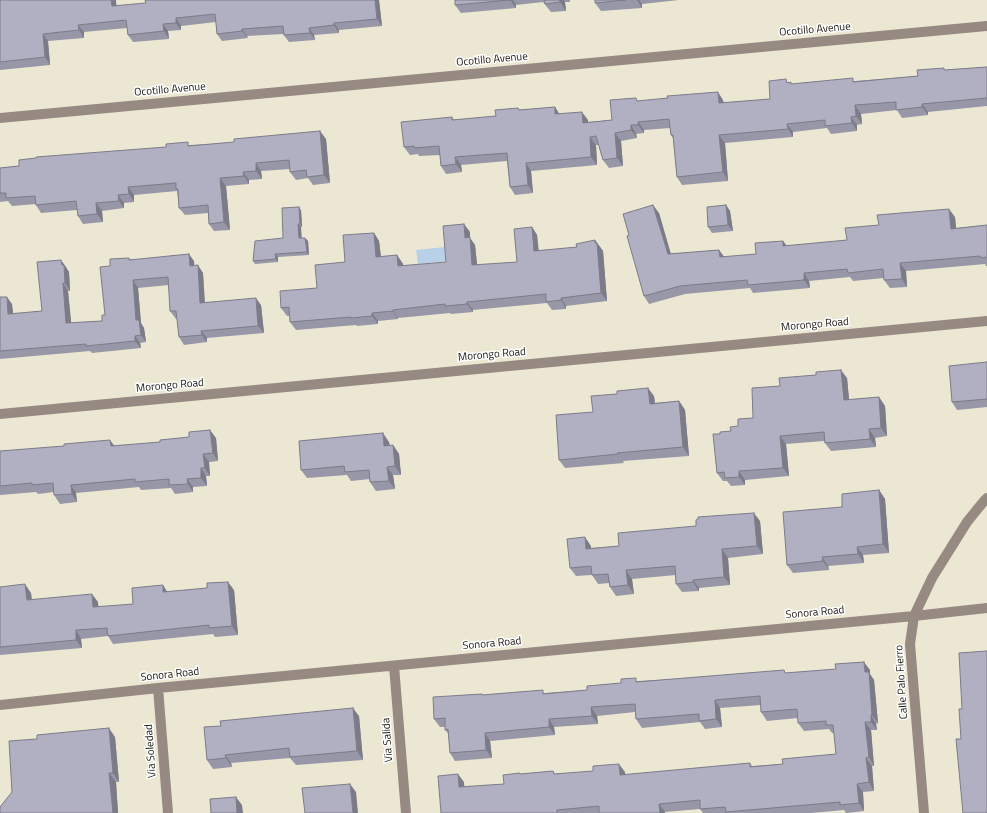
<!DOCTYPE html>
<style>
body{margin:0}
canvas{display:block;background:#ebe7d2}
</style>
<canvas width="987" height="813"></canvas>
<script>
const g = document.querySelector('canvas').getContext('2d');
g.lineJoin = 'round';
function paint(path, color) { g.fillStyle = color; g.fill(path, 'evenodd'); }
const toPath = rows => new Path2D(rows.map(r => 'M' + r).join(''));
function trace(path, color, width, dash) { g.strokeStyle = color; g.lineWidth = width; g.lineCap = dash ? 'butt' : 'round'; g.setLineDash(dash || []); g.stroke(path); }
function label(font, color, halo, rows, align = 'center') {
  g.font = font + ' "Titillium Web",sans-serif'; g.lineWidth = 3; g.setLineDash([]); g.textBaseline = 'middle'; g.strokeStyle = halo; g.fillStyle = color; for (const [text, x, y, turn = 0] of rows) {
    g.save(); g.translate(x, y); g.rotate((+turn || 0) * Math.PI / 180); g.textAlign = isNaN(turn) ? turn : align; if (halo) g.strokeText(text, 0, 0); g.fillText(text, 0, 0); g.restore();
  }
}
const water = toPath([
 [445,247,447,261,418,264,416,250]
]);
const minor = toPath([
 [0,118,987,26],
 [0,414,987,321],
 [394,666,406,813],
 [158,688,168,813],
 [0,705,158,688,914,616,987,608],
 [924,813,910,644,914,616,932,578,967,522,984,501,987,498]
]);
const wall = toPath([
 [0,0,116,6,379,0,382,26,339,30,339,33,314,35,315,40,289,42,283,34,247,36,248,38,222,41,217,34,216,22,181,26,181,30,168,31,169,39,133,42,128,35,127,28,84,32,84,38,48,41,50,65,0,70],
 [455,0,570,0,570,2,565,2,566,11,551,12,543,2,516,5,516,8,461,13,455,5],
 [595,0,679,0,642,4,642,8,601,11,595,3],
 [987,67,987,106,928,112,928,115,902,118,897,110,861,114,862,124,857,125,857,131,831,134,827,128,793,132,793,137,725,143,728,181,682,185,677,177,673,138,671,135,670,128,644,130,644,133,636,134,637,138,621,141,623,166,609,168,603,160,599,145,596,145,597,165,531,171,533,193,515,195,510,187,507,161,461,165,462,172,446,174,441,166,440,155,419,156,418,154,410,155,404,147,452,117,454,120,496,116,518,108,520,110,555,107,559,114,588,120,588,122,612,120,639,101,723,100,724,103,770,99,788,82,792,84,855,81,918,76,946,70],
 [326,139,330,183,313,185,308,178,296,180,290,172,290,169,261,171,262,179,249,180,249,184,226,186,230,230,214,231,209,224,208,213,185,215,179,208,177,191,134,195,134,202,124,203,124,208,102,211,103,222,83,224,78,216,77,210,41,213,36,205,36,204,12,206,8,201,0,202,0,168,190,145],
 [726,205,730,211,733,231,712,233,708,227],
 [301,210,302,227,301,227,301,238,305,238,308,241,309,255,278,257,278,262,255,264,253,261,283,238],
 [659,213,671,254,719,250,724,257,756,254,783,241,787,246,847,240,879,225,955,217,956,228,987,225,987,266,986,266,985,264,906,271,907,287,890,288,884,280,884,278,853,281,850,277,809,281,810,288,753,293,750,288,685,294,649,304,644,296,629,235],
 [532,227,537,235,539,251,577,247,595,240,603,251,607,301,566,306,566,309,552,310,547,303,473,310,473,312,451,314,450,313,398,318,398,319,378,321,378,324,357,326,356,325,296,330,290,322,290,316,287,316,281,308,317,288,345,262,374,233,379,241,381,257,397,255,403,264,403,266,446,262,470,232,470,238,475,245,477,265,517,262],
 [130,259,194,261,194,266,203,273,205,302,261,305,264,333,207,338,207,342,184,345,179,337,177,319,176,319,170,311,169,285,138,288,141,323,144,328,146,342,140,343,141,348,92,353,90,351,0,359,0,297,12,304,13,314,42,311,66,267,67,269,69,272,70,291,68,291,71,323,102,321,105,315,110,266],
 [987,362,987,407,957,410,952,402],
 [847,378,849,400,879,397,885,406,887,436,875,438,876,447,831,451,825,443,824,441,786,444,789,476,745,480,745,485,731,486,727,481,723,481,717,473,720,434,731,431,738,426,753,418,780,386],
 [654,396,655,403,679,401,685,410,689,456,623,461,624,463,565,468,559,460],
 [216,438,218,461,209,462,210,476,206,476,207,486,193,487,193,492,175,494,171,488,141,490,139,487,76,493,77,502,60,504,54,495,54,492,38,494,36,492,0,495,0,451,114,446],
 [389,442,390,446,393,445,399,454,401,475,393,475,395,489,376,491,370,482,370,479,351,481,347,475,307,478,301,470],
 [879,490,885,499,889,553,863,555,864,563,828,566,829,570,793,573,787,565,842,507],
 [760,521,763,554,728,558,730,585,699,588,699,591,682,592,676,584,676,575,632,579,634,594,616,596,610,587,609,583,598,584,592,575,576,576,570,568,591,546,591,548,619,546],
 [0,587,31,593,32,599,98,602,98,607,133,604,167,592,234,590,238,635,215,637,213,634,113,644,108,636,81,639,82,648,0,655],
 [870,670,870,674,874,680,878,723,876,724,877,730,871,730,874,766,872,766,874,791,863,792,864,811,847,813,846,813,844,810,811,813,703,813,700,809,665,812,665,813,441,813,464,782,464,787,504,784,521,774,553,771,555,774,625,772,625,775,750,763,752,766,783,764,836,754,834,733,832,733,829,729,804,731,798,723,798,718,767,721,761,712,761,705,720,708,722,727,705,729,700,722,642,728,636,719,635,712,597,716,598,724,554,727,555,735,490,741,492,758,455,761,450,753,448,733,445,730,445,727,440,727,434,719,483,695,545,693,587,690,638,681,787,673],
 [359,716,363,760,296,765,290,758,231,763,232,767,213,769,207,760],
 [115,737,119,782,116,782,118,813,0,813]
]);
const shadedWall = toPath([
 [111,0,116,0,117,14,112,6],
 [375,0,379,0,382,26,377,19],
 [510,0,513,0,516,5,516,8],
 [560,0,564,0,565,2,566,11,560,2],
 [637,0,639,0,642,4,642,8],
 [176,18,181,26,181,30,176,23],
 [334,23,339,30,339,33,334,25],
 [163,24,168,31,169,39,164,31],
 [78,25,84,32,84,38,79,30],
 [309,28,314,35,315,40,310,33],
 [242,29,247,36,248,38,242,31],
 [43,34,48,41,50,65,45,57],
 [718,92,723,100,724,112,719,103],
 [922,104,928,112,928,115,922,107],
 [855,105,861,114,862,124,856,116],
 [555,107,560,115,555,114],
 [582,112,588,120,589,131,583,123],
 [851,117,857,125,857,131,852,123],
 [638,122,644,130,644,133,638,125],
 [787,124,793,132,793,137,788,129],
 [631,125,636,134,637,138,631,130],
 [320,131,326,139,330,183,324,175],
 [615,133,621,141,623,166,617,158],
 [719,135,725,143,728,181,723,172],
 [590,137,596,145,597,165,591,157],
 [455,157,461,165,462,172,456,164],
 [256,163,261,171,262,179,256,171],
 [526,163,531,171,533,193,528,185],
 [243,172,249,180,249,184,244,176],
 [220,178,226,186,230,230,224,222],
 [128,187,134,195,134,202,129,194],
 [118,195,124,203,124,208,119,201],
 [96,203,102,211,103,222,97,214],
 [653,205,659,213,673,262,668,254],
 [726,205,730,211,733,231,728,225],
 [299,207,301,210,302,227,300,224],
 [949,209,955,217,957,237,951,229],
 [298,224,301,227,302,241,299,238],
 [464,224,470,232,470,238,475,245,478,273,472,265,465,238],
 [532,227,537,235,539,259,534,251],
 [374,233,379,241,382,265,376,257],
 [305,238,308,241,309,255,307,252],
 [595,240,603,251,607,301,601,293],
 [783,241,789,249,783,246],
 [719,250,725,258,720,257],
 [189,254,194,261,195,274,190,266],
 [275,254,278,257,278,262,276,259],
 [397,255,403,264,404,274,398,266],
 [61,260,66,267,67,269,69,272,70,291,65,283],
 [900,263,906,271,907,287,902,279],
 [198,265,203,273,205,310,200,303],
 [804,273,809,281,810,288,804,280],
 [133,280,138,288,141,323,144,328,146,342,141,335,136,320],
 [63,283,68,291,72,331,66,323],
 [7,297,12,304,14,322,8,314],
 [256,298,261,305,264,333,258,326],
 [561,298,566,306,566,309,561,300],
 [467,302,473,310,473,312,467,304],
 [393,310,398,318,398,319,393,311],
 [372,313,378,321,378,324,372,316],
 [201,331,207,338,207,342,202,335],
 [135,336,140,343,141,348,135,341],
 [841,370,847,378,850,409,844,400],
 [648,388,654,396,656,412,650,404],
 [879,397,885,406,887,436,881,428],
 [679,401,685,410,689,456,683,447],
 [869,429,875,438,876,447,870,439],
 [210,430,216,438,218,461,213,453],
 [383,433,389,442,390,455,384,446],
 [780,436,786,444,789,476,783,468],
 [110,440,116,448,111,446],
 [393,445,399,454,401,475,395,466],
 [203,454,209,462,210,476,205,468],
 [387,467,393,475,395,489,389,481],
 [201,468,206,476,207,486,201,478],
 [739,471,745,480,745,485,739,477],
 [187,479,193,487,193,492,188,484],
 [71,485,76,493,77,502,72,494],
 [879,490,885,499,889,553,883,544],
 [754,513,760,521,763,554,757,546],
 [585,537,591,546,592,558,586,549],
 [857,547,863,555,864,563,858,554],
 [722,549,728,558,730,585,724,577],
 [822,557,828,566,829,570,823,561],
 [626,570,632,579,634,594,628,585],
 [693,580,699,588,699,591,693,582],
 [228,582,234,590,238,635,232,626],
 [25,584,31,593,32,608,27,600],
 [163,585,168,593,163,592],
 [92,594,98,602,99,616,93,607],
 [76,630,81,639,82,648,76,640],
 [864,662,870,670,870,674,874,680,878,723,872,715,865,672],
 [715,700,720,708,722,727,716,719],
 [591,707,597,716,598,724,592,716],
 [353,708,359,716,363,760,357,751],
 [871,715,876,724,877,730,871,722],
 [549,719,554,727,555,735,549,727],
 [865,722,871,730,874,766,869,757],
 [109,728,115,737,119,782,113,773],
 [485,733,490,741,492,758,486,750],
 [225,755,231,763,232,767,226,758],
 [866,758,872,766,874,791,869,782],
 [619,764,625,772,626,783,620,775],
 [109,773,116,782,118,813,113,813],
 [458,774,464,782,465,796,459,787],
 [350,784,356,792,358,813,353,813],
 [857,784,863,792,864,811,859,803],
 [236,797,242,805,243,813,237,813],
 [659,804,665,812,665,813,660,813]
]);
const building = toPath([
 [0,0,111,0,112,6,146,3,145,0,375,0,377,19,334,23,334,25,309,28,310,33,284,35,283,26,242,29,242,31,217,34,215,14,176,18,176,23,163,24,164,31,128,35,126,20,78,25,79,30,43,34,45,57,0,62,0,0],
 [455,0,510,0,455,5,455,0],
 [545,0,560,0,560,2,545,4,545,0],
 [595,0,626,0,595,3,595,0],
 [987,67,987,98,922,104,922,107,896,110,896,102,855,105,856,116,851,117,852,123,825,126,825,120,787,124,788,129,719,135,723,172,677,177,673,135,671,135,669,119,638,122,638,125,631,125,631,130,615,133,617,158,603,160,596,136,590,137,591,157,526,163,528,185,510,187,507,153,455,157,456,164,441,166,439,146,414,148,414,146,404,147,401,122,452,117,452,120,496,116,495,110,518,108,519,110,555,107,555,114,582,112,583,123,612,120,610,100,636,98,637,101,668,98,667,96,718,92,719,103,770,99,769,81,786,79,787,83,791,82,791,84,853,78,853,82,918,76,917,70,944,68,944,70,987,67],
 [320,131,324,175,307,177,306,170,290,172,289,160,256,163,256,171,243,172,244,176,220,178,224,222,209,224,208,205,179,208,178,189,176,189,176,183,128,187,129,194,118,195,119,201,96,203,97,214,78,216,76,201,36,205,35,196,6,198,6,193,0,193,0,168,19,166,19,160,36,158,36,157,166,147,166,144,188,142,188,146,234,142,234,139,320,131],
 [653,205,668,254,719,250,720,257,756,254,755,243,783,241,783,246,847,240,845,228,879,225,877,215,949,209,951,229,987,225,987,257,981,258,980,256,900,263,902,279,884,280,883,269,848,273,847,269,804,273,804,280,748,285,747,280,680,286,644,296,627,236,629,235,623,214,653,205],
 [726,205,728,225,708,227,707,207,726,205],
 [299,207,300,224,298,224,299,238,305,238,307,252,275,254,276,259,253,261,255,241,283,238,282,208,299,207],
 [464,224,465,238,470,237,472,265,517,262,514,229,532,227,534,251,577,247,576,244,595,240,595,243,597,243,601,293,561,298,561,300,546,302,546,294,467,302,467,304,445,306,445,304,393,310,393,311,372,313,372,316,351,318,351,317,290,322,289,307,281,308,280,291,317,288,315,265,345,262,343,235,374,233,376,257,397,255,398,266,446,262,443,226,464,224],
 [189,254,190,266,198,265,200,303,256,298,258,326,201,331,202,335,179,337,176,311,170,311,168,277,133,280,136,320,139,320,141,335,135,336,135,341,86,346,86,344,0,351,0,297,7,297,8,314,42,311,37,262,61,260,62,265,64,265,65,283,63,283,66,323,102,321,102,315,105,315,100,267,110,266,110,259,129,258,129,260,189,254],
 [987,362,987,399,952,402,949,366,987,362],
 [841,370,844,400,879,397,881,428,869,429,870,439,825,443,824,432,780,436,783,468,739,471,739,477,725,478,724,472,717,473,713,434,720,434,720,432,731,431,730,427,738,426,738,419,753,418,752,388,780,386,779,378,816,375,816,372,841,370],
 [648,388,650,404,679,401,683,447,617,453,618,454,559,460,556,415,593,412,591,396,617,394,617,391,648,388],
 [210,430,213,453,203,454,205,468,201,468,201,478,187,479,188,484,169,485,169,479,135,482,135,479,71,485,72,494,54,495,53,483,32,485,32,483,0,486,0,451,64,446,64,444,110,440,111,446,160,442,160,440,189,437,189,432,210,430],
 [383,433,384,446,393,445,395,466,387,467,389,481,370,482,369,470,345,472,344,466,301,470,299,441,383,433],
 [879,490,883,544,857,547,858,554,822,557,823,561,787,565,783,512,842,507,842,494,879,490],
 [754,513,757,546,722,549,724,577,693,580,693,582,676,584,675,566,626,570,628,585,610,587,608,574,592,575,591,566,570,568,567,539,585,537,586,549,619,546,618,533,696,526,696,520,698,519,698,517,754,513],
 [228,582,232,626,209,628,209,625,108,636,107,628,76,630,76,640,0,647,0,587,25,584,27,600,92,594,93,607,133,604,132,588,163,585,163,592,207,588,207,583,228,582],
 [987,651,987,813,963,813,956,739,961,739,959,709,962,709,959,653,987,651],
 [864,662,865,672,869,672,872,715,871,715,871,722,865,722,869,757,866,758,869,782,857,784,859,803,840,805,840,802,726,812,725,807,700,809,700,800,659,804,660,813,599,813,599,806,557,810,557,813,441,813,438,776,458,774,459,787,504,784,503,775,520,773,520,774,553,771,554,774,593,771,593,766,619,764,620,775,750,763,750,767,783,764,782,759,836,754,833,725,826,725,826,721,798,723,797,709,761,712,760,696,715,700,716,719,699,721,699,714,636,719,635,704,591,707,592,716,549,719,549,727,485,733,486,750,450,753,448,729,445,730,445,718,434,719,433,697,482,694,482,695,543,690,543,694,587,690,587,686,621,683,621,679,636,678,636,682,784,670,785,673,836,669,835,664,864,662],
 [353,708,357,751,290,757,289,748,225,755,226,758,207,760,204,727,221,726,220,721,353,708],
 [109,728,113,773,109,773,113,813,0,813,0,807,12,792,9,741,37,739,37,735,109,728],
 [350,784,353,813,305,813,302,788,350,784],
 [236,797,237,813,211,813,210,799,236,797]
]);
const streetNames = [
 ["Ocotillo Avenue",815,30,-5],
 ["Ocotillo Avenue",492,60,-5],
 ["Ocotillo Avenue",170,90,-5],
 ["Morongo Road",815,325,-5],
 ["Morongo Road",492,355,-5],
 ["Morongo Road",170,386,-5],
 ["Sonora Road",815,613,-5],
 ["Sonora Road",492,644,-5],
 ["Sonora Road",170,675,-6],
 ["Calle Palo Fierro",902,682,-94],
 ["Via Salida",388,740,-94],
 ["Via Soledad",151,751,-94]
];
paint(water, '#b9d0e9');
trace(minor, '#978a83', 10);
paint(wall, '#9897a8');
paint(shadedWall, '#7c7b88');
paint(building, '#b1b0c3');
trace(building, '#7c7b88', 1);
label('11px', '#1a1811', '#fff', streetNames);
</script>
